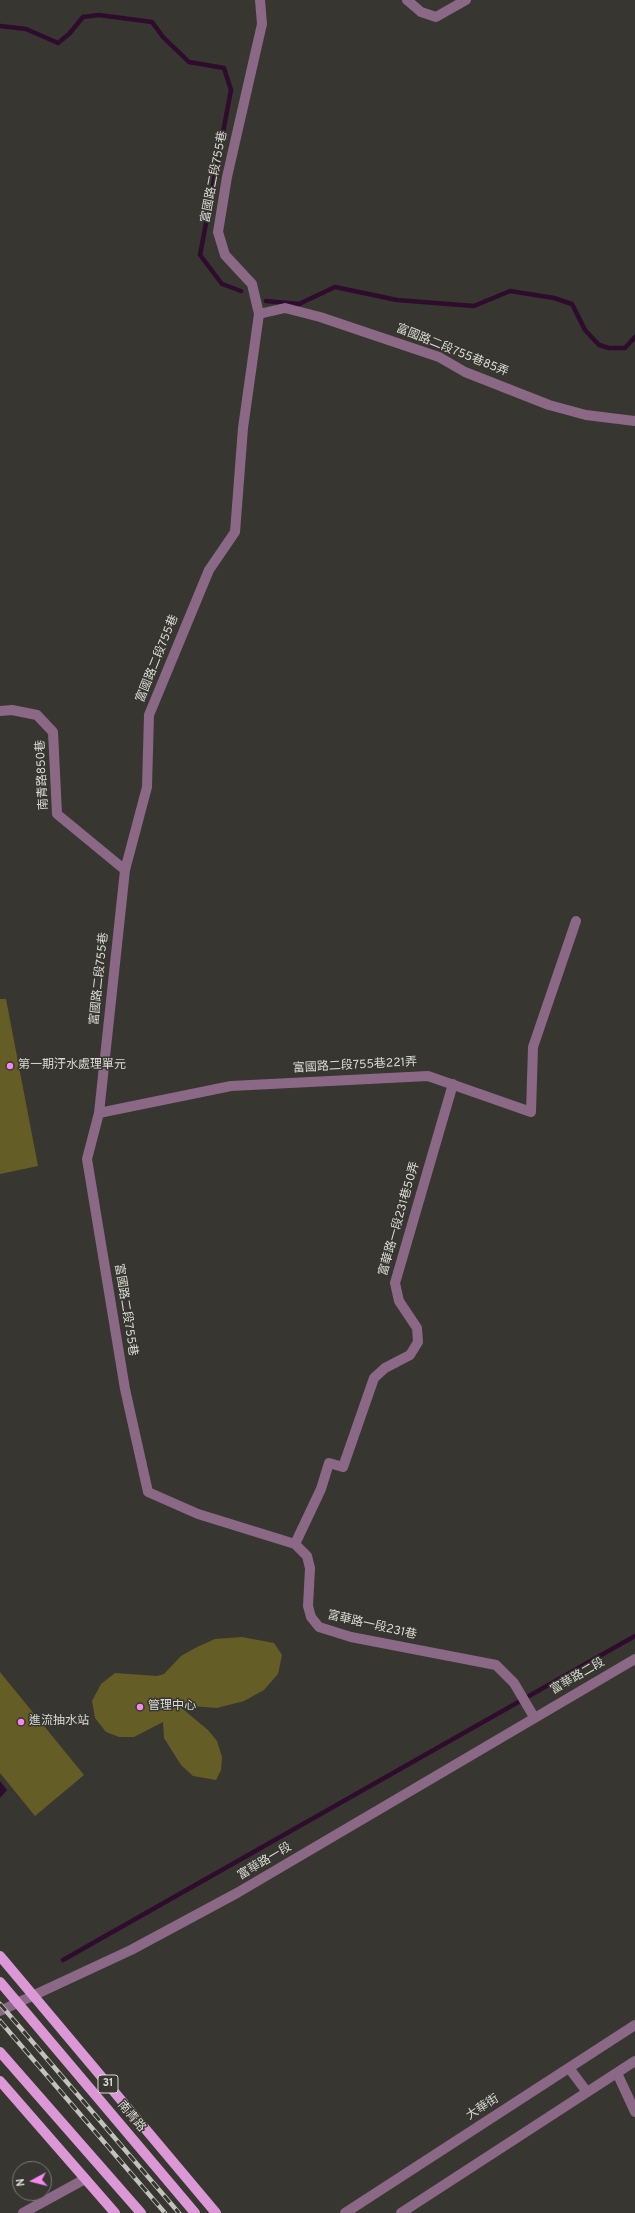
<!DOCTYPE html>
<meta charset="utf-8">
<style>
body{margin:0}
#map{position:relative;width:635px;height:2213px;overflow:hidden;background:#373630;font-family:Overpass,sans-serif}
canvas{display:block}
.north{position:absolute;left:12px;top:2161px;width:40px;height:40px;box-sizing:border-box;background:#373630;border:1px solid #787872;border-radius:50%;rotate:263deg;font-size:11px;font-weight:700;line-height:16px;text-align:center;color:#dadad6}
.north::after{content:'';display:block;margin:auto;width:14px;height:18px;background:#f689ee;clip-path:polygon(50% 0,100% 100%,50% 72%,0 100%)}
</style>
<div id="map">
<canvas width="635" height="2213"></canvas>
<div class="north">N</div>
</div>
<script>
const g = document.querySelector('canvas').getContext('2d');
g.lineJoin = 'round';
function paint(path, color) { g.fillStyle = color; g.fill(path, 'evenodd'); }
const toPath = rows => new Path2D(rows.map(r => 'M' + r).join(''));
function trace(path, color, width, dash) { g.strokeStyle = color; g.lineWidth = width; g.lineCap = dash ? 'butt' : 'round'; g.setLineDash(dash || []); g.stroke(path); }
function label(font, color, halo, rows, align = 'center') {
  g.font = font + ' Overpass,"Noto Sans TC",sans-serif'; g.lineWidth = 3; g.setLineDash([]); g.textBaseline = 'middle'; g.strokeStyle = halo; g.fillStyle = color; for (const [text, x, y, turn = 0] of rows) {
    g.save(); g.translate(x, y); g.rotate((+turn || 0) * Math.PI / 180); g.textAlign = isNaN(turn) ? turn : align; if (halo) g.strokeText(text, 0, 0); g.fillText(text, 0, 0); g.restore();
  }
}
const water = toPath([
 [0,1781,7,1790,0,1798]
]);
const stream = toPath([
 [0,26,26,29,58,43,69,34,83,17,99,15,152,22,163,37,189,62,224,68,231,90,200,255,222,284,241,291],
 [266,301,299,304,335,287,397,300,474,306,510,291,554,298,572,304,585,330,599,345,609,348,625,348,635,337],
 [63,1960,635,1636]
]);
const building = toPath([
 [0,999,6,999,38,1166,0,1174],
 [242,1637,274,1643,282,1655,278,1674,264,1690,244,1701,217,1708,178,1705,208,1730,217,1741,222,1757,221,1770,216,1780,193,1776,181,1765,164,1738,163,1722,134,1737,119,1737,106,1732,95,1718,92,1701,101,1684,115,1673,157,1676,164,1674,181,1656,197,1647,215,1639],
 [0,1672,84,1775,35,1816,0,1773]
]);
const minor = toPath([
 [260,0,262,24,227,177,218,232,225,255,252,284,259,314,243,428,235,532,209,570,149,715,147,787,125,870,99,1113,87,1159,125,1389,148,1492,198,1514,295,1544,307,1556,310,1568,308,1606,311,1617,319,1627,351,1637,496,1665,514,1683,534,1717],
 [407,0,421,12,436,17,466,0],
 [259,314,285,308,320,317,439,357,465,372,549,405,586,415,635,421],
 [0,711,12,710,37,715,53,732,57,814,125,870],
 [99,1113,231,1086,428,1076,531,1112,533,1047,576,921],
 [295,1544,321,1489,329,1463,343,1467,374,1378,385,1368,410,1355,418,1342,417,1328,399,1301,395,1283,453,1084],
 [0,2011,131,1950,237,1893,635,1659],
 [569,2068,587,2092],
 [617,2073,635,2112],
 [23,2213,85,2179],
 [345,2213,635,2025],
 [401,2213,635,2061]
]);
const major = toPath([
 [0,1956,216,2213],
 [0,1982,195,2213],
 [0,2052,141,2213],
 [0,2081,115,2213]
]);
const rail = toPath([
 [0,2004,179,2213],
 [0,2021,165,2213]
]);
const markers = [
 [10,1066,4,"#f689ee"],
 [140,1707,4,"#f689ee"],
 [21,1722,4,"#f689ee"]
];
const shields = [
 [108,2084,20]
];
const shieldNames = [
 ["31",108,2084]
];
const streetNames = [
 ["富國路二段755巷",215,177,-79],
 ["富國路二段755巷85弄",452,351,22],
 ["富國路二段755巷",158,659,-68],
 ["南青路850巷",43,775,-93],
 ["富國路二段755巷",100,979,-84],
 ["富國路二段755巷221弄",355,1066,-3],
 ["富華路一段231巷50弄",400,1219,-74],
 ["富國路二段755巷",125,1310,81],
 ["富華路一段231巷",372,1626,13],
 ["富華路二段",578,1677,-30],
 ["富華路一段",265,1862,-31],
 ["大華街",483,2108,-33],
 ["南青路",131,2117,50]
];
const poiNames = [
 ["第一期汙水處理單元",18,1066],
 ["管理中心",148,1707],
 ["進流抽水站",29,1722]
];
paint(water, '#2f0c2d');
trace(stream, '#2f0c2d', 4.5);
paint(building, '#655d26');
trace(minor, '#8a6886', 10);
trace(major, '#dc98d6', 10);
trace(rail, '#c2c2be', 4.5);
trace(rail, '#373630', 3, [9]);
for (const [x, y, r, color] of markers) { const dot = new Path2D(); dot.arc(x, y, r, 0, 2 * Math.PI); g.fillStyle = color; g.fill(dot); trace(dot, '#373630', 1.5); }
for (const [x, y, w] of shields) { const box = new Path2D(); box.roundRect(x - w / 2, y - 9, w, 18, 3); g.fillStyle = '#373630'; g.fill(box); trace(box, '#dadad6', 1); }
label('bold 11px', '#dadad6', null, shieldNames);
label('12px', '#dadad6', '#373630', streetNames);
label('12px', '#dadad6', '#373630', poiNames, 'left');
</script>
